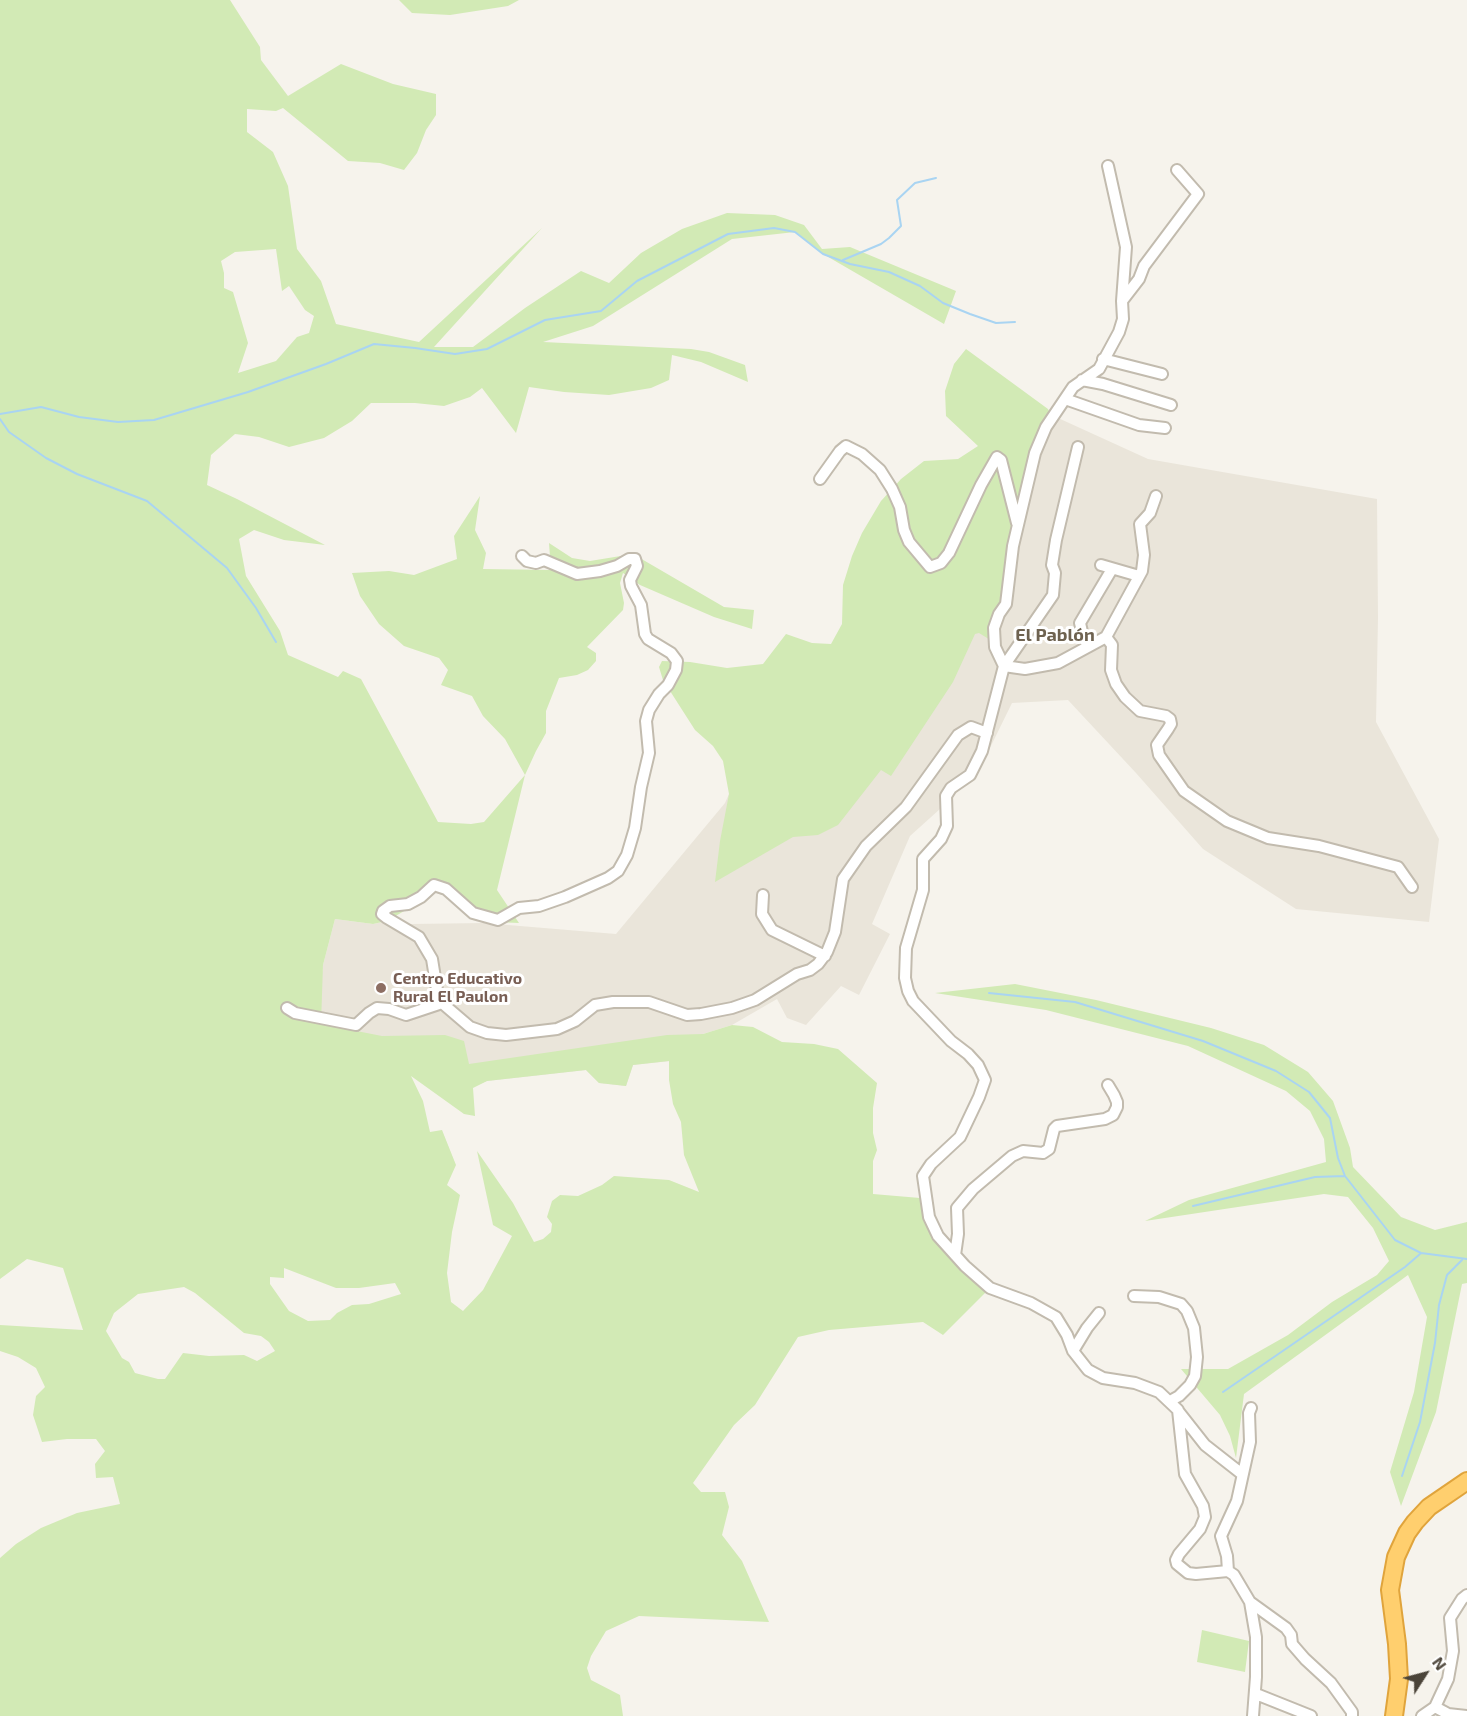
<!DOCTYPE html>
<meta charset="utf-8">
<style>
body{margin:0}
#map{position:relative;width:1467px;height:1716px;overflow:hidden;background:#f6f3ec;font-family:"Exo 2",sans-serif}
canvas{display:block}
.north{position:absolute;left:1395px;top:1644px;width:60px;height:60px;-webkit-text-stroke:4px #fff;paint-order:stroke;rotate:54deg;font-size:16px;font-weight:700;line-height:24px;text-align:center;color:#4b4439}
.north::after{content:'';display:block;margin:auto;width:21px;height:27px;background:#4b4439;clip-path:polygon(50% 0,100% 100%,50% 72%,0 100%)}
</style>
<div id="map">
<canvas width="1467" height="1716"></canvas>
<div class="north">N</div>
</div>
<script>
const g = document.querySelector('canvas').getContext('2d');
g.lineJoin = 'round';
function paint(path, color) { g.fillStyle = color; g.fill(path, 'evenodd'); }
const toPath = rows => new Path2D(rows.map(r => 'M' + r).join(''));
function trace(path, color, width, dash) { g.strokeStyle = color; g.lineWidth = width; g.lineCap = dash ? 'butt' : 'round'; g.setLineDash(dash || []); g.stroke(path); }
function label(font, color, halo, rows, align = 'center') {
  g.font = font + ' "Exo 2",sans-serif'; g.lineWidth = 6; g.setLineDash([]); g.textBaseline = 'middle'; g.strokeStyle = halo; g.fillStyle = color; for (const [text, x, y, turn = 0] of rows) {
    g.save(); g.translate(x, y); g.rotate((+turn || 0) * Math.PI / 180); g.textAlign = isNaN(turn) ? turn : align; if (halo) g.strokeText(text, 0, 0); g.fillText(text, 0, 0); g.restore();
  }
}
const residential = toPath([
 [1034,407,1148,459,1377,499,1378,618,1376,722,1439,839,1429,922,1296,909,1203,849,1136,773,1068,700,1012,703,986,756,973,775,950,800,910,836,872,924,890,934,859,995,841,986,806,1025,787,1018,777,999,732,1025,703,1034,670,1061,633,1065,626,1086,599,1083,586,1070,487,1081,473,1087,316,1023,323,965,335,919,373,924,387,921,411,924,484,923,616,934,725,803,729,794]
]);
const green = toPath([
 [0,0,230,0,260,47,261,60,288,96,341,64,393,84,436,94,436,115,426,130,417,153,404,170,380,163,348,161,283,108,276,111,247,109,247,132,273,152,288,186,297,249,321,281,336,324,419,342,542,228,434,347,473,347,525,308,581,271,609,283,641,253,682,229,727,213,775,215,804,225,822,249,850,247,956,291,944,324,823,254,795,232,732,239,593,326,543,342,691,349,709,352,745,365,748,382,701,362,672,355,669,380,651,388,609,395,564,392,529,387,516,433,482,388,470,397,444,406,415,403,371,403,352,421,324,438,289,447,259,437,235,434,211,455,207,485,237,499,325,545,284,540,254,530,239,539,246,576,280,631,288,655,338,677,343,671,361,679,438,822,471,824,484,822,525,775,505,739,483,716,472,696,441,685,448,670,439,658,404,646,379,624,360,596,352,573,389,571,414,575,457,559,454,536,480,496,475,530,486,553,483,569,551,570,549,543,572,558,590,561,633,554,724,607,754,610,752,629,714,617,640,585,623,573,620,583,624,603,623,610,587,647,596,653,596,661,588,670,577,675,559,678,546,711,546,733,536,751,525,775,497,890,519,923,496,922,431,889,423,900,387,921,373,924,335,919,323,965,321,1024,382,1036,445,1035,464,1041,469,1064,667,1035,703,1034,732,1025,753,1027,782,1042,814,1044,838,1049,877,1083,873,1108,873,1133,877,1150,873,1161,873,1194,920,1198,927,1217,990,1288,943,1335,923,1322,829,1330,798,1337,755,1405,734,1425,693,1483,701,1492,725,1492,729,1507,722,1535,742,1561,769,1622,639,1616,606,1631,591,1656,587,1668,591,1680,620,1695,623,1716,0,1716,0,1558,16,1544,41,1528,77,1513,120,1504,113,1477,96,1478,95,1464,105,1451,96,1439,67,1439,42,1442,33,1415,36,1396,45,1387,36,1368,18,1357,0,1351,0,1325,83,1330,63,1268,27,1259,0,1279],
 [276,249,282,291,289,286,305,310,314,316,309,333,297,337,276,361,238,373,248,343,233,292,224,288,224,273,221,261,235,252],
 [669,1061,669,1080,673,1104,681,1122,684,1155,699,1192,669,1180,614,1176,602,1185,578,1196,560,1195,552,1201,547,1217,552,1224,551,1232,543,1239,534,1242,513,1203,477,1151,493,1225,512,1236,483,1290,463,1311,451,1302,447,1273,452,1232,460,1195,447,1185,456,1165,442,1130,430,1132,423,1101,411,1076,464,1114,475,1116,473,1088,487,1081,586,1070,599,1083,626,1086,633,1065],
 [284,1268,336,1288,359,1288,395,1283,401,1294,369,1304,352,1305,337,1313,330,1320,308,1321,289,1311,270,1284,270,1277,284,1278],
 [184,1287,195,1293,244,1333,261,1336,269,1342,275,1351,257,1361,244,1355,209,1356,183,1353,165,1379,158,1379,135,1373,129,1362,122,1358,106,1331,114,1313,138,1294],
 [399,0,519,0,508,6,450,15,412,13],
 [966,349,1048,409,1053,419,1039,455,992,641,979,633,975,634,953,682,891,776,881,770,838,825,818,835,793,837,715,882,720,841,729,794,723,761,713,746,695,730,663,680,659,667,662,661,690,662,727,668,763,664,786,634,812,643,831,644,842,624,843,585,852,556,862,533,881,501,901,479,924,461,958,459,978,446,946,416,945,391,954,364],
 [1015,984,1096,1000,1211,1028,1264,1045,1308,1072,1333,1101,1350,1148,1353,1167,1401,1217,1435,1230,1467,1222,1467,1283,1462,1284,1436,1412,1401,1506,1390,1472,1414,1392,1427,1317,1408,1275,1244,1394,1236,1458,1230,1436,1220,1415,1181,1369,1228,1369,1288,1335,1332,1302,1377,1275,1389,1261,1373,1228,1348,1197,1324,1194,1145,1221,1189,1200,1326,1162,1324,1139,1310,1111,1286,1091,1188,1046,1046,1010,935,993],
 [1202,1630,1249,1641,1245,1672,1197,1662]
]);
const stream = toPath([
 [843,260,881,244,889,238,901,226,897,200,915,183,936,178],
 [0,414,41,407,79,417,118,422,154,420,248,392,326,364,374,344,415,348,455,354,487,349,545,320,601,311,637,281,728,234,774,228,795,232,823,254,850,264,889,272,920,286,943,303,970,314,996,323,1015,322],
 [0,419,9,432,46,458,77,474,147,501,227,568,256,608,276,642],
 [989,993,1075,1002,1203,1041,1276,1071,1309,1092,1330,1118,1338,1158,1345,1176,1395,1240,1421,1253,1467,1259],
 [1193,1206,1315,1177,1345,1176],
 [1223,1392,1405,1267,1420,1254],
 [1402,1476,1420,1422,1435,1343,1439,1305,1447,1275,1462,1260]
]);
const minor = toPath([
 [1108,166,1126,247,1122,301,1123,319,1119,332,1099,369,1073,387,1046,427,1035,453,1013,546,1006,604,999,614,994,628,995,647,1004,666,982,751,970,775,951,788,946,796,947,826,941,839,923,859,923,890,906,948,905,978,908,991,913,1001,951,1041,968,1054,978,1065,985,1080,979,1097,960,1137,931,1164,923,1176,929,1217,938,1236,965,1266,990,1288,1031,1303,1056,1317,1067,1335,1073,1351,1088,1370,1103,1378,1135,1383,1159,1392,1178,1410,1185,1474,1203,1506,1205,1517,1200,1529,1179,1554,1176,1560,1177,1564,1188,1573,1196,1574,1228,1571,1234,1575,1250,1602,1256,1637,1256,1677,1253,1716],
 [1122,301,1139,279,1144,266,1198,194,1177,170],
 [1103,359,1162,374],
 [1082,380,1103,384,1171,405],
 [1065,399,1139,425,1165,428],
 [1078,447,1056,540,1052,565,1055,573,1053,595,1004,666,1025,669,1058,663,1106,637,1112,645,1111,670,1116,684,1125,697,1140,711,1166,716,1170,719,1171,724,1168,729,1157,745,1159,755,1184,791,1227,821,1268,838,1319,846,1398,867,1412,887],
 [820,479,840,451,846,446,862,454,880,470,892,489,900,507,904,530,909,542,930,567,941,563,949,553,981,485,997,457,1001,460,1017,523],
 [522,556,527,561,536,563,544,560,577,574,600,571,617,566,629,559,635,559,637,566,630,580,631,586,641,605,645,634,648,639,671,653,677,661,676,670,668,685,659,694,649,710,646,721,649,753,641,787,635,828,627,855,618,871,608,878,565,897,539,906,519,908,498,920,473,913,446,889,434,885,421,897,408,904,390,906,383,911,382,914,387,918,419,937,432,959,437,990,442,1003,470,1027,487,1033,506,1035,557,1029,575,1021,595,1005,613,1002,649,1002,687,1015,701,1014,732,1008,755,1000,797,974,810,970,818,964,827,952,835,932,843,879,866,846,906,807,958,735,971,727,987,733],
 [1101,565,1139,576],
 [1106,637,1142,571,1144,555,1140,524,1150,513,1156,496],
 [1088,647,1083,636,1080,623,1112,569],
 [763,895,762,914,772,930,825,956],
 [287,1008,295,1013,356,1025,369,1013,377,1008,389,1009,406,1015,442,1003],
 [955,1255,958,1234,957,1208,973,1189,1012,1156,1023,1151,1043,1153,1049,1149,1054,1129,1057,1126,1105,1119,1113,1115,1117,1107,1117,1102,1114,1095,1108,1085],
 [1134,1296,1159,1297,1181,1304,1187,1311,1194,1328,1197,1357,1195,1376,1190,1385,1179,1396,1170,1401],
 [1073,1351,1087,1328,1099,1313],
 [1179,1412,1205,1445,1242,1474],
 [1228,1571,1227,1556,1221,1536,1237,1501,1250,1442,1249,1413,1251,1408],
 [1250,1602,1286,1628,1291,1635,1292,1644,1305,1659,1331,1683,1352,1712,1352,1716],
 [1256,1694,1311,1716],
 [1435,1707,1448,1714,1467,1716],
 [1422,1716,1435,1707,1448,1679,1453,1651,1450,1618,1462,1599,1467,1595]
]);
const highway = toPath([
 [1394,1716,1399,1679,1397,1644,1390,1590,1396,1557,1407,1533,1415,1522,1429,1507,1467,1481]
]);
const markers = [
 [381,988,6,"#8d6e63"]
];
const educationNames = [
 ["Centro Educativo",393,979],
 ["Rural El Paulon",393,997]
];
const neighbourhoodNames = [
 ["El Pablón",1055,635]
];
paint(residential, '#eae5da');
paint(green, '#d2eab5');
trace(stream, '#a9d4f2', 2);
trace(minor, '#c2bbae', 14);
trace(highway, '#e0a43c', 20);
trace(minor, '#fff', 10);
trace(highway, '#ffcf6e', 16);
for (const [x, y, r, color] of markers) { const dot = new Path2D(); dot.arc(x, y, r, 0, 2 * Math.PI); g.fillStyle = color; g.fill(dot); trace(dot, '#fff', 2); }
label('bold 16px', '#785e54', '#fff', educationNames, 'left');
label('bold 18px', '#6e6250', '#fff', neighbourhoodNames);
</script>
